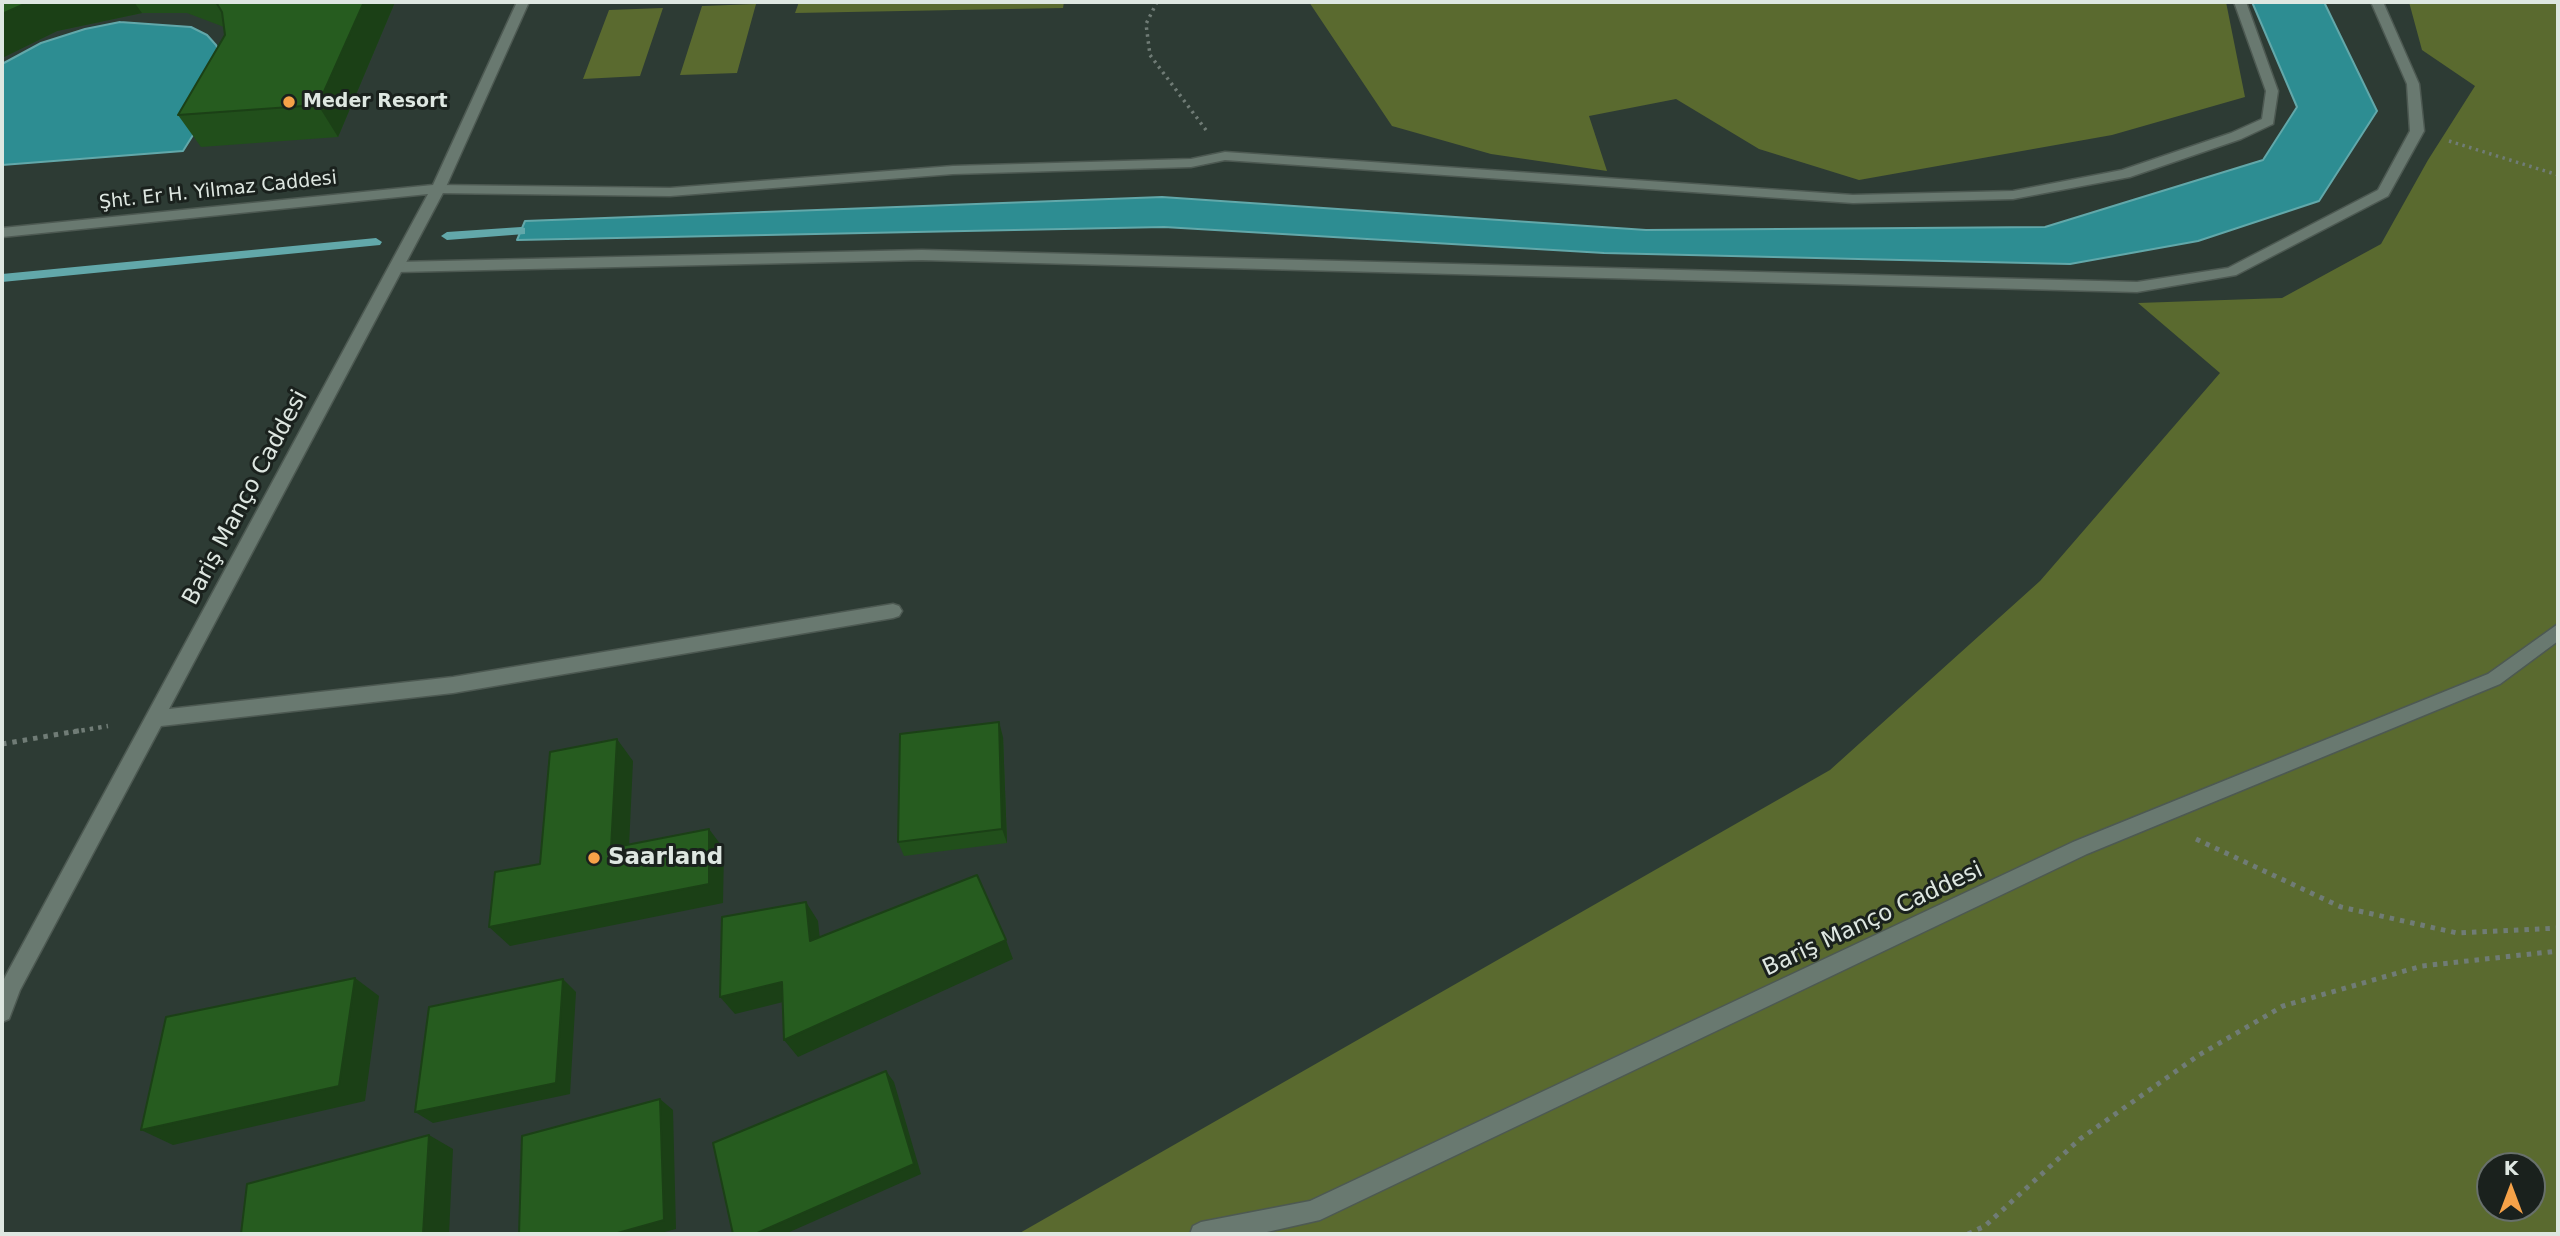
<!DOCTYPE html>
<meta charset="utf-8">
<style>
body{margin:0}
#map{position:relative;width:2560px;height:1236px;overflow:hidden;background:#2d3b34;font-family:"DejaVu Sans",sans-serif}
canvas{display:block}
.frame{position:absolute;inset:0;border:4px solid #dee7e1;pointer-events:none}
.north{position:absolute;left:2476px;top:1152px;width:70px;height:70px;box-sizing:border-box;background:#1a211d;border:2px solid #68706b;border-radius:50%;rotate:0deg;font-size:19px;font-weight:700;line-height:28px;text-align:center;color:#dee7e1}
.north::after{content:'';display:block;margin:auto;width:24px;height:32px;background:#f6a248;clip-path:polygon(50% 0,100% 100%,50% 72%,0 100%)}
</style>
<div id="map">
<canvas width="2560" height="1236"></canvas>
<div class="frame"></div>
<div class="north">K</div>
</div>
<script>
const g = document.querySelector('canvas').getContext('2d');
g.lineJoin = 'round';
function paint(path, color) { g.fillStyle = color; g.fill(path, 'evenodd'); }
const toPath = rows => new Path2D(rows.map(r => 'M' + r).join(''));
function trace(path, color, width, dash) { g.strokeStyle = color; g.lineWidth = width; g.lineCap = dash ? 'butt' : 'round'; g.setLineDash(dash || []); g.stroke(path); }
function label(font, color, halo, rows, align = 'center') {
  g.font = font + ' "DejaVu Sans",sans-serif'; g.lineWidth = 6; g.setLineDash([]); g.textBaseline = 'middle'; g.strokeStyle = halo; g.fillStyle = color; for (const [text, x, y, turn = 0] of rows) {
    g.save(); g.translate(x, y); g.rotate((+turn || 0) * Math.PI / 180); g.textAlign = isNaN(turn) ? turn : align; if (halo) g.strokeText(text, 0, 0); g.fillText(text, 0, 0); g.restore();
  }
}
const green = toPath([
 [799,2,1064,2,1063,8,795,13],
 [1309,2,2226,2,2245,97,2112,135,1859,180,1759,149,1676,99,1589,116,1607,171,1491,154,1392,126],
 [2409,2,2558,2,2558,1234,1018,1234,1830,770,2040,581,2220,373,2138,303,2282,298,2381,244,2428,160,2475,86,2422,50],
 [2490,1166,2532,1166,2532,1208,2490,1208],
 [756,4,737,73,680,75,702,6],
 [663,8,640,76,583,79,609,10]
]);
const water = toPath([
 [2252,2,2324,2,2377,111,2319,201,2198,241,2070,264,1604,253,1164,227,517,240,525,221,1162,197,1646,230,2045,227,2263,160,2297,107,2252,2],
 [120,22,191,27,207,35,216,45,224,62,210,108,183,151,2,165,2,64,41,43,85,29,120,22]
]);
const stream = toPath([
 [521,227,525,228,525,234,447,240,441,236,447,232,521,227],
 [376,238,382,242,380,245,2,282,2,274,376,238]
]);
const pathFar2 = toPath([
 [1157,2,1146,24,1150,55,1206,130],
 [2449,141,2558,175]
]);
const pathFar1 = toPath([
 [73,732,108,726]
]);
const path = toPath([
 [2,744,83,730],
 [2196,839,2341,907,2457,933,2558,928],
 [1968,1234,1985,1226,2080,1139,2199,1055,2283,1006,2422,966,2558,951]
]);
const service = toPath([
 [2234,2,2246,2,2278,91,2273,124,2241,139,2130,177,2013,199,1853,203,1225,160,1191,167,953,174,670,196,438,193,431,189,438,185,670,188,953,166,1191,159,1225,152,1853,195,2013,191,2122,170,2231,133,2262,119,2266,91,2234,2],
 [2371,2,2383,2,2419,84,2424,131,2388,196,2236,275,2137,292,922,260,398,272,391,267,398,262,922,250,2137,282,2228,268,2378,190,2410,131,2407,84,2371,2]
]);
const minor = toPath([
 [517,2,529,2,445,189,169,709,453,677,893,604,899,606,902,611,899,616,893,618,453,693,161,726,20,990,9,1019,2,1022,4,979,428,194,2,237,2,228,433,185,517,2],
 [2558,624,2558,641,2500,684,2087,854,1320,1220,1258,1234,1190,1234,1193,1226,1201,1222,1310,1201,2073,842,2488,674,2558,624]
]);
const wall = toPath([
 [2,2,395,2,338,137,201,147,178,115,225,35,224,27,187,13,142,13,57,31,2,58],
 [1003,737,1007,843,904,856,898,842]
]);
const shadedWall = toPath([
 [29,2,134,2,142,13,57,31,2,58,2,14],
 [364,2,395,2,338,137,318,105],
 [999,722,1003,737,1007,843,1002,829],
 [617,739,633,761,628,868,611,848],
 [709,829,724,849,723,903,510,946,489,927],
 [806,902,818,921,822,960,810,941],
 [1006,940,1013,959,798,1057,784,1040],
 [355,978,379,996,365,1101,173,1145,141,1130],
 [563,979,576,992,570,1094,433,1123,415,1112],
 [782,982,795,999,735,1014,720,997],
 [886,1071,894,1082,921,1174,785,1234,755,1234],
 [660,1099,673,1110,676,1229,657,1234,614,1234],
 [429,1135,453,1149,449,1234,423,1234]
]);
const building = toPath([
 [2,2,29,2,2,14,2,2],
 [216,2,364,2,318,105,178,115,225,35,222,12,216,2],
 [999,722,1002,829,898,842,900,734,999,722],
 [617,739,611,848,709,829,709,884,489,927,495,872,540,864,550,752,617,739],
 [977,875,1006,940,784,1040,782,982,720,997,722,917,806,902,810,941,977,875],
 [355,978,339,1086,141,1130,166,1017,355,978],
 [563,979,556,1083,415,1112,429,1007,563,979],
 [886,1071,914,1164,755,1234,733,1234,713,1143,886,1071],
 [660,1099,664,1220,614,1234,519,1234,522,1136,660,1099],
 [429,1135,423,1234,241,1234,247,1184,429,1135]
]);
const markers = [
 [289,102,7,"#f6a248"],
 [594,858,7,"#f6a248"]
];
const farPoinames = [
 ["Meder Resort",303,102]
];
const farStreetnames = [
 ["Şht. Er H. Yilmaz Caddesi",218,191,-6]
];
const streetNames = [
 ["Bariş Manço Caddesi",246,498,-62],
 ["Bariş Manço Caddesi",1873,920,-25]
];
const poiNames = [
 ["Saarland",608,858]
];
paint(green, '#5a6a2f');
paint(water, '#2d8d92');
trace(water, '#62a8aa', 2);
paint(stream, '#62a8aa');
trace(service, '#4d5952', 3);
trace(minor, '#4d5952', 3);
trace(pathFar2, '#707c76', 3.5, [2.5, 4.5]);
trace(pathFar1, '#707c76', 4.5, [3.5, 5]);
trace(path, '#707c76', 5, [4.5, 6]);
paint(service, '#697970');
paint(minor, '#697970');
paint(wall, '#214f1b');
paint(shadedWall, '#1b4016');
paint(building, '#265c1f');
trace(building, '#1b4016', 2);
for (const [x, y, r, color] of markers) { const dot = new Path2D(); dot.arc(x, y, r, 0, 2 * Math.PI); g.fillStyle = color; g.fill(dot); trace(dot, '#1a211d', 2.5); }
label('bold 19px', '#dee7e1', '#1a211d', farPoinames, 'left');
label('19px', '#dee7e1', '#1a211d', farStreetnames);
label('23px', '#dee7e1', '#1a211d', streetNames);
label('bold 23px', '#dee7e1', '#1a211d', poiNames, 'left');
</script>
